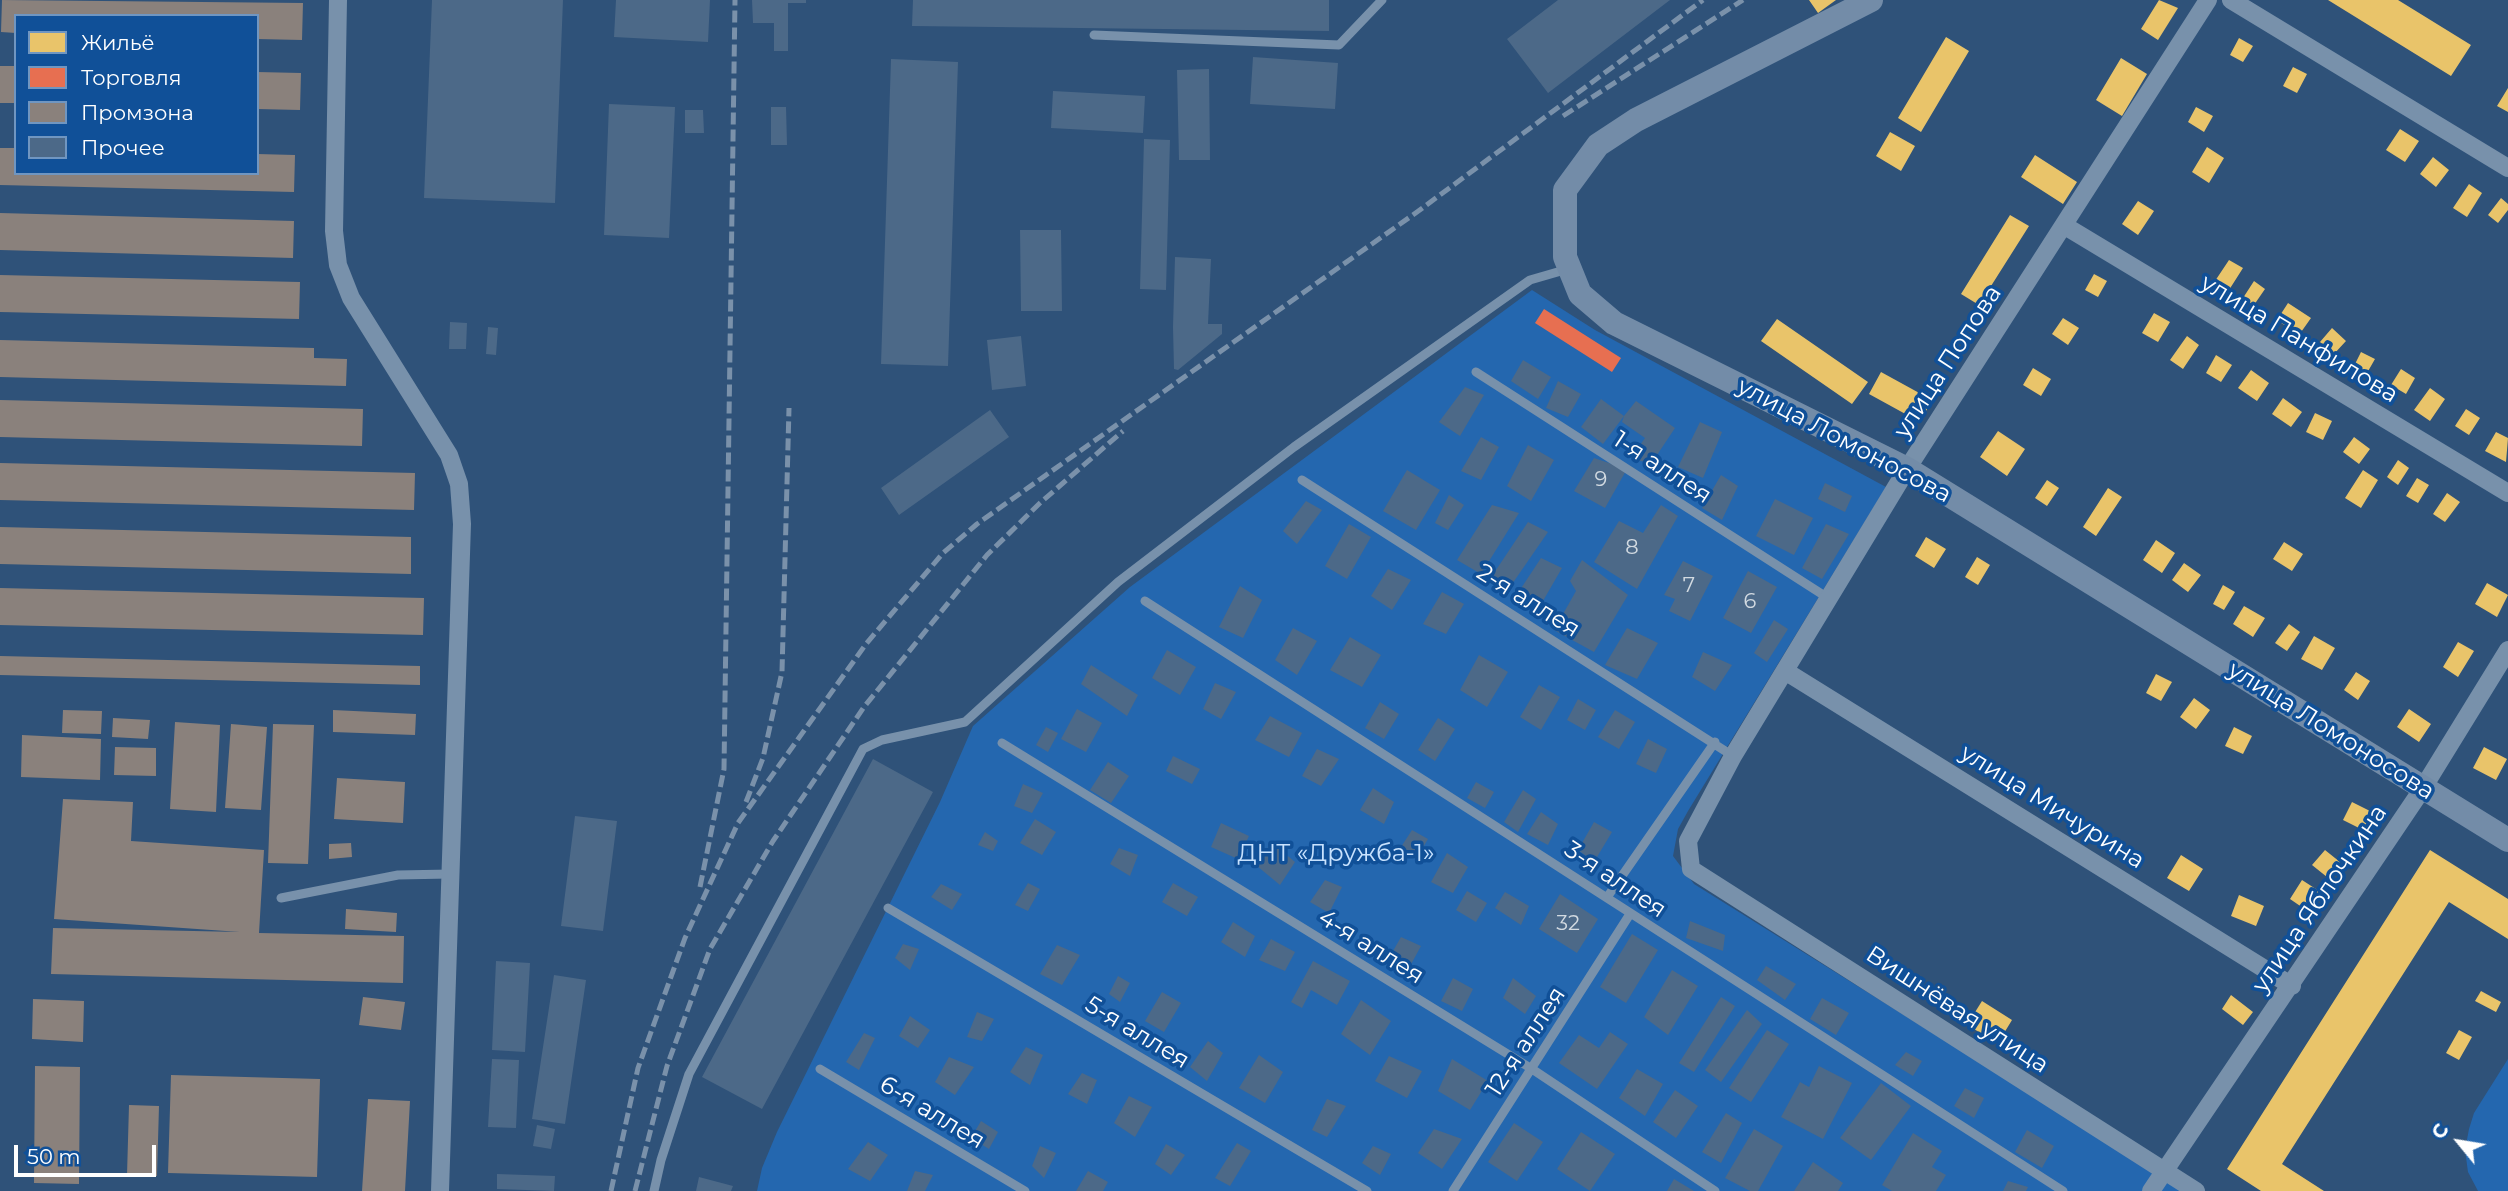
<!DOCTYPE html>
<meta charset="utf-8">
<style>
body{margin:0}
#map{position:relative;width:2508px;height:1191px;overflow:hidden;background:#2f5279;font-family:Montserrat,sans-serif}
canvas{display:block}
.legend{position:absolute;left:14px;top:14px;width:245px;height:161px;box-sizing:border-box;background:#105098;border:2px solid #7096c1;margin:0;padding:9px 12px;list-style:none;font-size:21px;color:#fff}
.legend li{display:flex;align-items:center;gap:14px;height:35px}
.legend b{width:35px;border:2px solid #7096c1}
.north{position:absolute;left:2424px;top:1107px;width:70px;height:70px;-webkit-text-stroke:5px #105098;paint-order:stroke;rotate:300deg;font-size:19px;font-weight:700;line-height:28px;text-align:center;color:#fff}
.north::after{content:'';display:block;margin:auto;width:24px;height:32px;background:#fff;clip-path:polygon(50% 0,100% 100%,50% 72%,0 100%)}
.scale{position:absolute;left:14px;top:1145px;width:142px;height:32px;box-sizing:border-box;border:4px solid #fff;border-top:0;padding-left:9px;font-size:21px;line-height:24px;white-space:nowrap;color:#fff;-webkit-text-stroke:5px #105098;paint-order:stroke}
</style>
<div id="map">
<canvas width="2508" height="1191"></canvas>
<ul class="legend">
<li><b style="height:19px;background:#e9c46a"></b>Жильё</li>
<li><b style="height:19px;background:#e76f51"></b>Торговля</li>
<li><b style="height:19px;background:#8a817c"></b>Промзона</li>
<li><b style="height:19px;background:#4c6988"></b>Прочее</li>
</ul>
<div class="north">С</div>
<div class="scale">50 m</div>
</div>
<script>
const g = document.querySelector('canvas').getContext('2d');
g.lineJoin = 'round';
function paint(path, color) { g.fillStyle = color; g.fill(path, 'evenodd'); }
const toPath = rows => new Path2D(rows.map(r => 'M' + r).join(''));
function trace(path, color, width, dash) { g.strokeStyle = color; g.lineWidth = width; g.lineCap = dash ? 'butt' : 'round'; g.setLineDash(dash || []); g.stroke(path); }
function label(font, color, halo, rows, align = 'center') {
  g.font = font + ' Montserrat,sans-serif'; g.lineWidth = 7; g.setLineDash([]); g.textBaseline = 'middle'; g.strokeStyle = halo; g.fillStyle = color; for (const [text, x, y, turn = 0] of rows) {
    g.save(); g.translate(x, y); g.rotate((+turn || 0) * Math.PI / 180); g.textAlign = isNaN(turn) ? turn : align; if (halo) g.strokeText(text, 0, 0); g.fillText(text, 0, 0); g.restore();
  }
}
const green = toPath([
 [1532,290,1595,330,1886,487,1688,811,1678,829,1673,856,1694,884,2186,1191,757,1191,762,1168,777,1132,940,802,973,726,1130,587],
 [2508,1059,2508,1191,2478,1191,2468,1172,2465,1150,2469,1129,2474,1113]
]);
const homes = toPath([
 [1809,0,1836,0,1818,13],
 [2159,0,2178,8,2158,40,2141,29],
 [2328,0,2398,0,2471,45,2451,76],
 [1946,37,1969,51,1921,132,1898,118],
 [2239,38,2253,46,2243,62,2230,55],
 [2121,58,2147,74,2122,116,2096,100],
 [2293,67,2307,74,2297,93,2283,86],
 [2508,88,2508,112,2497,106],
 [2196,107,2213,116,2204,132,2188,122],
 [2400,129,2419,141,2405,162,2386,150],
 [1890,132,1915,146,1901,171,1876,156],
 [2207,147,2224,158,2209,183,2192,172],
 [2035,155,2077,182,2063,204,2021,177],
 [2433,157,2449,170,2436,187,2420,174],
 [2469,184,2482,193,2467,217,2453,208],
 [2501,198,2508,204,2508,210,2498,223,2488,215],
 [2138,201,2154,211,2138,235,2122,224],
 [2010,215,2029,226,1979,305,1961,294],
 [2229,260,2243,268,2229,290,2215,281],
 [2094,274,2107,281,2098,297,2085,290],
 [2254,281,2265,289,2254,305,2243,298],
 [2288,303,2311,318,2299,335,2277,320],
 [2154,313,2170,322,2158,342,2142,333],
 [2063,318,2079,328,2068,345,2052,334],
 [1777,319,1868,382,1852,404,1761,341],
 [2332,328,2346,341,2334,354,2320,342],
 [2187,336,2199,345,2183,369,2170,360],
 [2361,352,2375,359,2367,373,2354,366],
 [2216,355,2232,365,2221,382,2206,373],
 [2033,368,2051,379,2041,396,2023,385],
 [2401,369,2415,378,2406,394,2391,385],
 [2251,370,2269,383,2257,401,2238,388],
 [1881,372,1932,400,1920,422,1869,394],
 [2430,388,2445,399,2430,421,2414,410],
 [2283,398,2302,412,2291,427,2272,414],
 [2466,409,2480,418,2469,435,2455,426],
 [2315,413,2332,421,2323,440,2306,432],
 [1998,431,2025,449,2007,476,1980,457],
 [2496,432,2508,438,2506,462,2485,451],
 [2354,437,2370,449,2359,464,2343,452],
 [2398,460,2409,468,2398,485,2387,477],
 [2363,470,2378,480,2361,508,2345,498],
 [2417,478,2429,485,2418,503,2406,496],
 [2047,480,2059,488,2047,506,2035,498],
 [2108,488,2122,497,2096,536,2083,527],
 [2447,493,2460,502,2445,522,2433,514],
 [1926,537,1946,549,1934,568,1915,556],
 [2156,540,2175,553,2162,573,2143,560],
 [2284,542,2303,554,2292,571,2273,559],
 [1977,557,1990,565,1978,585,1965,577],
 [2184,563,2201,575,2188,592,2172,580],
 [2487,583,2508,595,2497,617,2475,604],
 [2223,585,2235,592,2224,610,2213,604],
 [2244,606,2265,618,2253,637,2233,624],
 [2289,624,2300,632,2287,651,2275,643],
 [2314,636,2335,648,2322,670,2301,659],
 [2458,642,2474,651,2458,677,2443,667],
 [2356,672,2370,681,2358,700,2344,690],
 [2156,674,2172,682,2161,701,2146,693],
 [2194,698,2210,710,2196,729,2180,717],
 [2409,709,2431,724,2419,742,2397,727],
 [2234,727,2252,736,2243,754,2225,746],
 [2484,747,2507,759,2496,780,2473,768],
 [2352,802,2372,812,2363,830,2343,820],
 [2325,850,2340,862,2327,877,2312,865],
 [2430,850,2508,899,2508,939,2449,902,2282,1164,2324,1191,2261,1191,2227,1169],
 [2181,855,2203,869,2189,891,2167,878],
 [2302,880,2319,891,2306,910,2290,899],
 [2239,895,2264,906,2256,926,2231,916],
 [2481,991,2501,1002,2496,1012,2475,1001],
 [2231,995,2253,1012,2243,1025,2222,1009],
 [1982,1001,2012,1020,1998,1043,1967,1025],
 [2459,1030,2472,1037,2459,1060,2446,1053]
]);
const shops = toPath([
 [1544,309,1621,358,1612,372,1535,323]
]);
const industry = toPath([
 [2,0,303,3,302,40,257,39,257,16,16,16,16,33,1,32],
 [0,66,16,66,16,103,0,103],
 [257,72,301,73,300,110,257,109],
 [0,148,16,148,16,173,257,173,257,154,295,155,294,192,0,185],
 [0,213,294,221,293,258,0,250],
 [0,275,300,282,299,319,0,312],
 [0,340,314,348,314,358,347,359,346,386,0,377],
 [0,400,363,409,362,446,0,437],
 [0,463,415,473,414,510,0,500],
 [0,527,411,537,411,574,0,564],
 [0,588,424,598,423,635,0,625],
 [0,656,420,666,420,685,0,675],
 [63,710,102,711,101,734,62,733],
 [333,710,416,714,415,735,333,732],
 [113,718,150,720,148,739,112,737],
 [175,722,220,725,216,812,170,809],
 [231,724,267,727,261,810,225,808],
 [273,724,314,725,308,864,268,863],
 [22,735,101,739,100,780,21,777],
 [115,747,156,748,156,776,114,775],
 [337,778,405,782,403,823,334,819],
 [63,799,133,802,131,841,264,850,259,933,404,936,403,983,51,974,53,928,240,932,54,919],
 [351,843,352,857,329,859,329,844],
 [346,909,397,913,396,932,345,929],
 [363,997,405,1002,401,1030,359,1025],
 [33,999,84,1001,83,1042,32,1039],
 [35,1066,80,1067,79,1184,34,1183],
 [171,1075,320,1079,317,1177,168,1173],
 [368,1099,410,1101,405,1191,362,1191],
 [129,1105,159,1106,157,1176,127,1175]
]);
const building = toPath([
 [432,0,563,0,555,203,424,198],
 [616,0,710,0,708,42,614,37],
 [752,0,806,0,806,3,788,3,788,51,774,51,774,23,753,23],
 [913,0,1329,0,1329,31,912,26],
 [1558,0,1670,0,1548,93,1507,39],
 [1253,57,1338,63,1335,109,1250,104],
 [891,59,958,62,948,366,881,364],
 [1209,69,1210,160,1179,160,1177,70],
 [1053,91,1145,96,1143,133,1051,128],
 [609,104,675,107,669,238,604,235],
 [771,107,786,107,787,145,771,145],
 [685,110,703,110,704,133,685,133],
 [1144,139,1170,140,1166,290,1140,289],
 [1020,230,1061,230,1062,311,1021,311],
 [1175,257,1211,259,1208,324,1222,324,1222,334,1178,370,1174,369,1173,327],
 [450,322,467,323,466,349,449,349],
 [488,327,498,328,496,355,486,354],
 [1021,336,1026,386,992,390,987,340],
 [1523,360,1551,377,1538,399,1511,381],
 [1558,381,1581,394,1568,417,1546,408],
 [1465,387,1484,395,1460,436,1439,422],
 [1601,399,1624,416,1636,401,1675,428,1651,464,1631,458,1645,438,1622,422,1624,416,1603,444,1581,427],
 [990,410,1009,437,899,515,881,488],
 [1700,422,1722,432,1703,478,1678,467],
 [1481,437,1499,447,1481,480,1461,471],
 [1528,445,1554,460,1531,501,1507,486],
 [1594,458,1627,469,1605,508,1574,491],
 [1407,470,1440,490,1416,530,1383,511],
 [1721,475,1738,486,1722,520,1702,508],
 [1825,483,1852,496,1845,512,1818,499],
 [1449,495,1464,505,1448,530,1435,523],
 [1775,499,1813,518,1794,555,1756,536],
 [1306,501,1322,510,1297,544,1283,531],
 [1492,505,1519,513,1481,574,1457,560],
 [1661,505,1678,516,1637,589,1594,562,1619,521,1643,533],
 [1528,522,1548,532,1510,587,1490,579],
 [1349,524,1371,537,1347,579,1325,566],
 [1826,524,1849,534,1822,579,1802,568],
 [1541,558,1562,568,1536,613,1514,599],
 [1582,560,1628,595,1594,652,1554,630,1576,591,1570,581],
 [1683,561,1713,576,1690,621,1669,611,1675,599,1664,595],
 [1388,569,1411,580,1392,610,1371,596],
 [1748,571,1777,587,1751,633,1723,618],
 [1240,586,1262,600,1243,638,1219,627],
 [1442,592,1464,604,1446,634,1423,624],
 [1774,620,1788,629,1767,662,1754,653],
 [1293,628,1317,641,1297,675,1275,660],
 [1627,628,1658,643,1637,679,1605,665],
 [1350,637,1381,655,1362,687,1330,670],
 [1167,650,1196,667,1180,695,1152,678],
 [1703,652,1732,665,1715,691,1692,677],
 [1479,655,1508,672,1487,707,1460,690],
 [1091,665,1138,695,1127,716,1081,684],
 [1215,683,1236,692,1221,719,1203,709],
 [1539,685,1560,697,1541,730,1520,717],
 [1578,699,1596,710,1585,730,1567,720],
 [1380,702,1399,714,1384,739,1365,728],
 [1077,709,1102,723,1086,752,1061,739],
 [1615,710,1635,722,1619,749,1598,737],
 [1270,716,1302,733,1289,757,1255,740],
 [1438,718,1455,729,1435,761,1418,750],
 [1046,727,1058,733,1048,752,1036,745],
 [1648,739,1667,749,1656,773,1636,764],
 [1317,749,1339,759,1321,786,1302,776],
 [1173,756,1200,769,1192,784,1166,771],
 [873,759,933,792,762,1109,702,1077],
 [1108,762,1129,776,1111,803,1090,790],
 [1476,782,1494,792,1485,808,1467,798],
 [1023,784,1043,793,1032,813,1014,806],
 [1373,788,1394,802,1384,824,1360,810],
 [1523,790,1536,799,1518,832,1504,822],
 [1541,812,1558,824,1548,845,1527,834],
 [575,816,617,821,603,931,561,926],
 [1035,819,1056,832,1042,855,1020,843],
 [1594,822,1612,832,1594,862,1578,850],
 [1221,823,1249,836,1238,859,1211,847],
 [1412,830,1428,839,1418,856,1401,847],
 [985,832,998,841,993,851,978,845],
 [1271,842,1295,862,1280,885,1257,866],
 [1119,848,1138,855,1130,876,1110,864],
 [1447,853,1468,867,1453,893,1431,882],
 [1325,880,1342,887,1329,913,1310,902],
 [1028,883,1040,889,1028,911,1015,905],
 [1173,883,1198,897,1187,916,1162,902],
 [941,884,962,894,952,910,931,897],
 [1467,891,1487,903,1476,922,1456,910],
 [1505,892,1529,906,1521,925,1495,908],
 [1560,894,1598,919,1577,953,1539,929],
 [1690,921,1725,935,1723,951,1686,938],
 [1233,922,1255,936,1245,957,1221,942],
 [1632,934,1658,950,1626,1003,1600,987],
 [1401,937,1421,946,1409,968,1389,958],
 [1271,939,1295,952,1285,971,1259,960],
 [903,944,919,949,910,970,895,958],
 [1057,945,1080,955,1062,985,1040,974],
 [496,961,530,963,525,1052,492,1050],
 [1313,961,1350,981,1337,1005,1311,990,1302,1008,1291,1002],
 [1766,966,1796,984,1785,1000,1757,980],
 [1672,970,1698,986,1668,1035,1644,1017],
 [554,975,586,980,565,1124,532,1119],
 [1118,976,1130,983,1120,1002,1109,994],
 [1453,978,1473,989,1462,1011,1441,1001],
 [1513,978,1536,996,1525,1014,1503,998],
 [1162,992,1181,1003,1164,1032,1145,1021],
 [1721,997,1735,1006,1694,1072,1679,1063],
 [1822,998,1849,1013,1836,1035,1810,1019],
 [1361,1000,1391,1021,1370,1055,1341,1034],
 [1747,1010,1762,1024,1721,1082,1705,1070],
 [977,1012,994,1019,982,1041,967,1037],
 [910,1016,930,1030,918,1048,899,1036],
 [1767,1030,1789,1044,1751,1102,1729,1088],
 [1610,1032,1628,1044,1597,1089,1559,1063,1579,1035,1599,1048],
 [864,1033,875,1038,859,1070,846,1062],
 [1208,1041,1223,1053,1207,1081,1190,1067],
 [1026,1047,1043,1055,1030,1085,1010,1072],
 [1906,1052,1922,1061,1913,1076,1895,1065],
 [1259,1055,1283,1072,1265,1103,1239,1088],
 [1389,1056,1422,1071,1407,1098,1375,1081],
 [949,1057,974,1067,955,1095,935,1082],
 [492,1059,519,1060,516,1128,488,1127],
 [1452,1059,1488,1081,1470,1110,1438,1091],
 [1819,1066,1852,1083,1823,1139,1781,1117,1800,1082,1809,1087],
 [1637,1069,1663,1084,1645,1116,1619,1098],
 [1082,1073,1097,1080,1087,1104,1068,1094],
 [1881,1083,1911,1106,1871,1160,1840,1138],
 [1965,1088,1984,1098,1974,1118,1954,1106],
 [1675,1090,1698,1106,1676,1138,1653,1122],
 [1129,1096,1152,1107,1135,1137,1114,1123],
 [1327,1099,1346,1106,1327,1137,1312,1130],
 [1726,1113,1742,1123,1721,1163,1702,1152],
 [981,1121,998,1132,989,1149,971,1138],
 [1514,1123,1543,1142,1517,1181,1488,1162],
 [537,1125,555,1129,551,1149,533,1146],
 [1434,1129,1462,1139,1442,1169,1418,1153],
 [1754,1129,1783,1146,1758,1191,1750,1191,1725,1178],
 [2027,1130,2054,1146,2042,1168,2015,1152],
 [1581,1132,1615,1154,1590,1191,1557,1169],
 [1913,1133,1942,1151,1932,1167,1946,1175,1936,1191,1892,1191,1882,1185],
 [868,1142,888,1155,870,1181,848,1169],
 [1237,1143,1251,1151,1230,1186,1215,1178],
 [1166,1144,1185,1155,1171,1175,1155,1164],
 [1040,1146,1056,1153,1044,1178,1032,1166],
 [1373,1146,1391,1154,1380,1175,1362,1163],
 [1813,1162,1843,1183,1838,1191,1794,1191],
 [915,1171,933,1175,925,1191,907,1191],
 [1088,1171,1108,1182,1103,1191,1076,1191],
 [497,1174,555,1176,554,1191,497,1189],
 [699,1177,733,1186,731,1191,696,1191],
 [1674,1179,1694,1191,1667,1191],
 [2008,1181,2028,1187,2026,1191,2003,1191]
]);
const lane = toPath([
 [1094,35,1339,45,1382,0],
 [1476,372,1828,598],
 [1302,480,1733,756],
 [1145,601,2063,1191],
 [1002,743,1532,1069,1715,1191],
 [1608,896,1715,742],
 [281,898,398,875,450,874],
 [888,908,1367,1191],
 [820,1069,1025,1191],
 [654,1191,661,1160,689,1074,863,749,882,740,965,722,1118,582,1294,447,1530,280,1568,269],
 [1453,1191,1630,914]
]);
const street = toPath([
 [338,0,334,231,338,265,351,298,449,455,459,484,462,524,440,1191],
 [2231,0,2508,168],
 [2065,226,2508,493],
 [1785,671,2292,986],
 [2151,1191,2423,788,2508,650],
 [2196,1191,1691,869,1688,841,1733,756,1907,469,2208,0]
]);
const secondary = toPath([
 [1871,0,1636,120,1598,145,1565,190,1565,257,1580,294,1614,323,1907,469,2508,840]
]);
const rail = toPath([
 [1563,116,1743,0],
 [746,802,763,758,782,672,789,408],
 [700,887,724,769,735,0],
 [611,1191,638,1068,685,938,738,823,866,644,943,553,977,524,1417,212,1703,0],
 [635,1191,667,1066,710,949,773,841,864,707,987,555,1040,503,1123,431]
]);
const numberNames = [
 ["9",1601,480],
 ["8",1632,548],
 ["7",1689,586],
 ["6",1750,602],
 ["32",1568,924]
];
const streetNames = [
 ["улица Панфилова",2299,339,31],
 ["улица Попова",1948,362,-57],
 ["улица Ломоносова",1844,441,28],
 ["1-я аллея",1662,468,33],
 ["2-я аллея",1528,601,32],
 ["улица Ломоносова",2331,731,32],
 ["улица Мичурина",2052,807,32],
 ["3-я аллея",1615,880,34],
 ["улица Яблочкина",2320,899,-56],
 ["4-я аллея",1371,947,32],
 ["Вишнёвая улица",1957,1010,33],
 ["5-я аллея",1137,1033,31],
 ["12-я аллея",1526,1042,-57],
 ["6-я аллея",932,1113,31]
];
const parkNames = [
 ["ДНТ «Дружба-1»",1336,854]
];
paint(green, '#2467af');
paint(homes, '#e9c46a');
paint(shops, '#e76f51');
paint(industry, '#8a817c');
paint(building, '#4c6988');
trace(lane, '#7891ab', 9);
trace(street, '#7891ab', 18);
trace(secondary, '#738ca8', 24);
trace(rail, '#7a91aa', 5, [12, 5]);
label('21px', '#d2dae1', null, numberNames);
label('24px', '#fff', '#105098', streetNames);
label('24px', '#c8e2fe', '#105098', parkNames);
</script>
